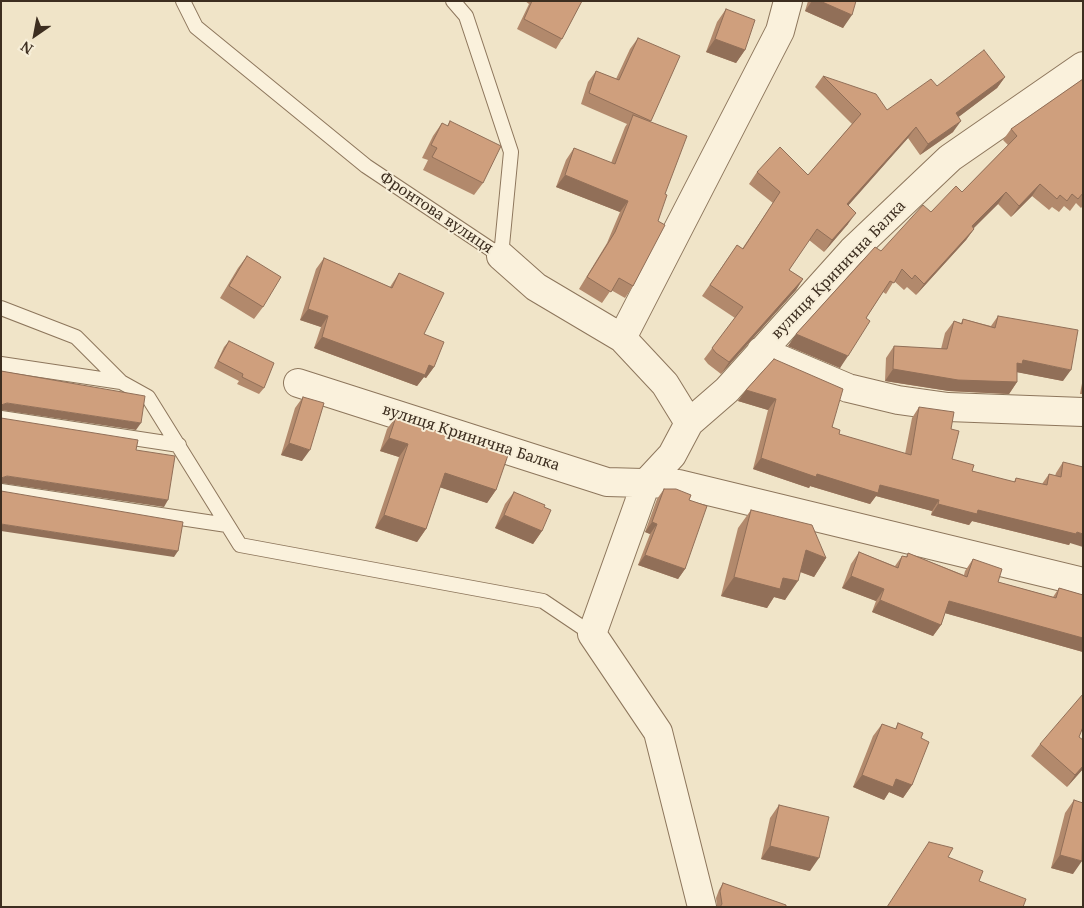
<!DOCTYPE html>
<meta charset="utf-8">
<style>
body{margin:0}
#map{position:relative;width:1084px;height:908px;overflow:hidden;background:#f0e4c8;font-family:"Noto Serif",serif}
canvas{display:block}
.frame{position:absolute;inset:0;border:2px solid #3d2e20;pointer-events:none}
.north{position:absolute;left:10px;top:10px;width:50px;height:50px;-webkit-text-stroke:4px #f7eed8;paint-order:stroke;rotate:213deg;font-size:14px;font-weight:700;line-height:20px;text-align:center;color:#3d2e20}
.north::after{content:'';display:block;margin:auto;width:18px;height:22px;background:#3d2e20;clip-path:polygon(50% 0,100% 100%,50% 72%,0 100%)}
</style>
<div id="map">
<canvas width="1084" height="908"></canvas>
<div class="frame"></div>
<div class="north">N</div>
</div>
<script>
const g = document.querySelector('canvas').getContext('2d');
g.lineJoin = 'round';
const toPath = rows => new Path2D(rows.map(r => 'M' + r).join(''));
function trace(path, color, width, dash) { g.strokeStyle = color; g.lineWidth = width; g.lineCap = dash ? 'butt' : 'round'; g.setLineDash(dash || []); g.stroke(path); }
function paint(path, color) { g.fillStyle = color; g.fill(path, 'evenodd'); }
function label(font, color, halo, rows, align = 'center') {
  g.font = font + ' "Noto Serif",serif'; g.lineWidth = 4; g.setLineDash([]); g.textBaseline = 'middle'; g.strokeStyle = halo; g.fillStyle = color; for (const [text, x, y, turn = 0] of rows) {
    g.save(); g.translate(x, y); g.rotate((+turn || 0) * Math.PI / 180); g.textAlign = isNaN(turn) ? turn : align; if (halo) g.strokeText(text, 0, 0); g.fillText(text, 0, 0); g.restore();
  }
}
const service = toPath([
 [183,1,196,27,366,166,501,256,511,152,466,16,453,1],
 [1,308,76,337,121,382,148,397,240,545,543,601,592,634],
 [1,364,121,382],
 [1,418,179,445],
 [1,491,227,525]
]);
const minor = toPath([
 [501,256,536,287,622,338,665,384,689,423],
 [622,338,780,31,788,1],
 [761,351,848,388,898,400,948,407,1083,412],
 [298,383,607,482,679,484,1083,582],
 [702,907,658,732,592,634,646,483,672,455,689,423,727,390,852,251,950,158,1083,66]
]);
const wall = toPath([
 [525,1,582,1,562,39,556,49,517,29,529,4],
 [808,1,856,1,843,28,805,11],
 [726,9,745,50,736,63,706,52,717,22],
 [638,38,651,121,650,122,665,194,633,286,625,298,611,290,602,303,579,289,607,243,620,212,556,187,566,160,574,148,611,163,625,127,627,124,581,104,588,82,596,71,616,79,630,49],
 [823,76,887,110,937,86,1005,77,997,88,958,117,953,132,920,155,908,138,848,205,848,224,824,252,809,240,789,270,803,279,796,290,721,374,708,364,704,359,735,318,702,296,737,245,742,249,773,203,749,184,757,172,808,175,852,124,815,87],
 [1083,79,1083,206,1081,208,1076,203,1070,211,1064,206,1059,212,1052,207,1049,210,1032,196,1011,217,998,204,973,228,974,229,966,240,916,295,907,287,904,290,894,281,886,294,883,292,866,318,840,368,788,346,881,251,931,212,962,192,1008,145,1003,140,1011,129],
 [450,121,483,183,474,195,423,170,428,160,422,158,433,136,442,123,447,126],
 [247,256,263,307,254,319,220,298,238,268],
 [324,258,390,287,399,273,424,334,434,367,426,378,424,377,417,386,314,348,321,327,300,320,316,269],
 [998,316,1063,381,1017,372,1017,382,1009,394,949,391,885,381,886,358,894,346,941,349,945,333,954,321,961,323,963,319,991,326],
 [229,341,264,388,259,394,237,384,239,381,214,368,224,347],
 [774,359,839,434,905,454,912,418,919,407,951,429,952,459,972,471,1014,482,1016,478,1042,484,1049,474,1055,476,1056,473,1063,462,1070,543,1069,545,972,521,969,525,931,515,932,511,876,496,870,504,810,486,809,488,753,469,768,410,738,401,746,390],
 [1083,378,1083,394,1080,394],
 [303,397,302,461,281,455,295,408],
 [396,417,496,490,487,503,440,487,426,529,417,542,375,528,399,457,380,451,387,429],
 [664,489,689,500,685,569,678,579,638,565,650,534,645,532,657,499],
 [514,492,544,507,542,531,533,544,495,528,505,504],
 [751,510,826,558,814,577,800,572,785,600,774,597,767,608,721,596,738,528],
 [859,552,895,566,902,556,906,557,908,553,964,575,965,571,973,559,998,582,1053,597,1059,588,1083,595,1083,652,945,613,941,625,933,636,872,612,876,601,842,588,851,564],
 [898,723,921,738,912,785,903,798,889,792,884,800,853,787,873,736,882,724,895,729],
 [1083,740,1083,769,1067,787,1031,756,1040,744],
 [1074,800,1073,874,1051,868,1065,813],
 [779,805,810,871,761,859,770,818],
 [723,883,786,907,717,907,716,898,719,890]
]);
const shadedWall = toPath([
 [812,1,820,1,852,15,843,28,805,11],
 [715,39,745,50,736,63,706,52],
 [1005,77,997,88,948,125,956,113],
 [961,121,953,132,920,155,928,144],
 [916,127,908,138,839,216,847,204],
 [565,175,628,201,620,212,556,187],
 [1040,184,1032,196,1011,217,1019,206],
 [1006,192,998,204,964,238,972,226],
 [856,213,848,224,824,252,832,240],
 [974,229,966,240,916,295,924,284],
 [803,279,796,290,721,374,729,362],
 [308,309,328,316,321,327,300,320],
 [796,334,848,356,840,368,788,346],
 [322,337,429,365,434,367,426,378,424,377,417,386,314,348],
 [1023,360,1071,370,1063,381,1016,372,1017,363],
 [893,369,1017,382,1009,394,949,391,885,381],
 [746,390,776,399,768,410,738,401],
 [7,403,141,423,136,430,1,410,1,405],
 [389,438,408,444,399,457,380,451],
 [289,443,310,450,302,461,281,455],
 [761,458,817,474,880,485,939,500,932,511,876,496,870,504,810,486,809,488,753,469],
 [445,473,496,490,487,503,436,486],
 [7,476,168,500,164,507,1,483,1,478],
 [938,504,978,510,1077,532,1083,534,1083,547,1070,543,1069,545,972,521,969,525,931,515],
 [384,515,426,529,417,542,375,528],
 [504,515,542,531,533,544,495,528],
 [652,522,657,524,650,534,645,532],
 [1,524,178,551,174,557,1,531],
 [806,550,826,558,814,577,793,569],
 [645,555,685,569,678,579,638,565],
 [851,576,884,589,876,601,842,588],
 [734,577,783,578,798,581,785,600,774,597,767,608,721,596],
 [880,600,941,625,933,636,872,612],
 [949,601,1083,638,1083,652,941,612],
 [1083,766,1083,769,1067,787,1075,775],
 [862,775,896,779,912,785,903,798,889,792,884,800,853,787],
 [770,846,819,858,810,871,761,859],
 [1060,855,1082,861,1073,874,1051,868]
]);
const building = toPath([
 [532,1,582,1,562,39,524,19,532,1],
 [820,1,856,1,852,15,820,1],
 [726,9,755,20,745,50,715,39,726,9],
 [638,38,680,56,651,121,589,93,596,71,619,80,638,38],
 [984,50,1005,77,956,113,961,121,928,144,916,127,847,204,856,213,832,240,817,229,789,270,803,279,729,362,716,353,712,348,743,307,710,285,737,245,743,249,780,192,757,172,780,147,808,175,861,114,823,76,876,94,887,110,931,79,937,86,984,50],
 [1083,79,1083,193,1078,199,1072,194,1067,201,1060,195,1057,199,1040,184,1019,206,1006,192,972,226,974,229,924,284,915,275,912,279,902,269,894,283,890,281,866,318,870,321,848,356,796,334,875,247,881,251,923,205,931,212,956,186,962,192,1017,136,1011,129,1083,79],
 [633,115,687,136,665,194,667,195,658,221,665,225,633,286,619,278,611,292,587,277,615,232,628,201,565,175,574,148,615,164,633,115],
 [450,121,501,146,483,183,432,157,437,148,431,145,442,123,448,126,450,121],
 [247,256,281,277,263,307,229,286,247,256],
 [324,258,392,288,399,273,444,293,424,334,444,342,434,367,429,365,425,375,322,337,328,316,308,309,324,258],
 [998,316,1078,330,1071,370,1023,360,1022,364,1017,363,1017,382,958,380,893,369,894,346,947,349,954,321,962,324,963,319,995,328,998,316],
 [229,341,274,363,264,388,242,377,243,374,218,361,229,341],
 [774,359,843,389,832,427,840,430,839,434,911,455,919,407,954,412,951,429,959,431,952,459,974,465,972,471,1015,482,1016,478,1047,485,1049,474,1061,477,1063,462,1083,467,1083,534,1077,532,1076,534,978,510,977,514,938,504,939,500,880,485,878,493,817,474,816,477,761,458,776,399,746,390,774,359],
 [1,371,145,396,141,423,7,403,1,405,1,371],
 [303,397,324,403,310,450,289,443,303,397],
 [396,417,508,455,496,490,445,473,426,529,384,515,408,444,389,438,396,417],
 [1,418,138,440,136,450,175,456,168,500,7,476,1,478,1,418],
 [664,489,676,489,691,495,689,500,707,506,685,569,645,555,657,524,652,522,664,489],
 [1,491,183,522,178,551,1,524,1,491],
 [514,492,545,505,544,507,551,510,542,531,504,515,514,492],
 [751,510,812,525,826,558,806,550,798,581,783,578,780,589,734,577,751,510],
 [859,552,898,568,902,556,907,557,908,553,967,577,973,559,1002,569,998,582,1056,598,1059,588,1083,595,1083,638,949,601,941,625,880,600,884,589,851,576,859,552],
 [1083,694,1083,727,1079,737,1083,740,1083,766,1075,775,1040,744,1083,694],
 [898,723,923,733,921,738,929,742,912,785,896,779,893,787,862,775,882,724,896,729,898,723],
 [1074,800,1083,803,1082,861,1060,855,1074,800],
 [779,805,829,817,819,858,770,846,779,805],
 [929,842,953,848,948,857,983,871,979,881,1026,899,1023,907,887,907,929,842],
 [723,883,786,905,786,907,720,907,722,904,720,891,723,883]
]);
const streetNames = [
 ["Фронтова вулиця",436,213,34],
 ["вулиця Кринична Балка",839,270,-46],
 ["вулиця Кринична Балка",471,438,18]
];
trace(service, '#8d765c', 16);
trace(minor, '#8d765c', 30);
trace(service, '#faf1dc', 14);
trace(minor, '#faf1dc', 28);
paint(wall, '#b2896c');
paint(shadedWall, '#916f58');
paint(building, '#cf9f7d');
trace(building, '#916f58', 1);
label('15px', '#3d2e20', '#f7eed8', streetNames);
</script>
